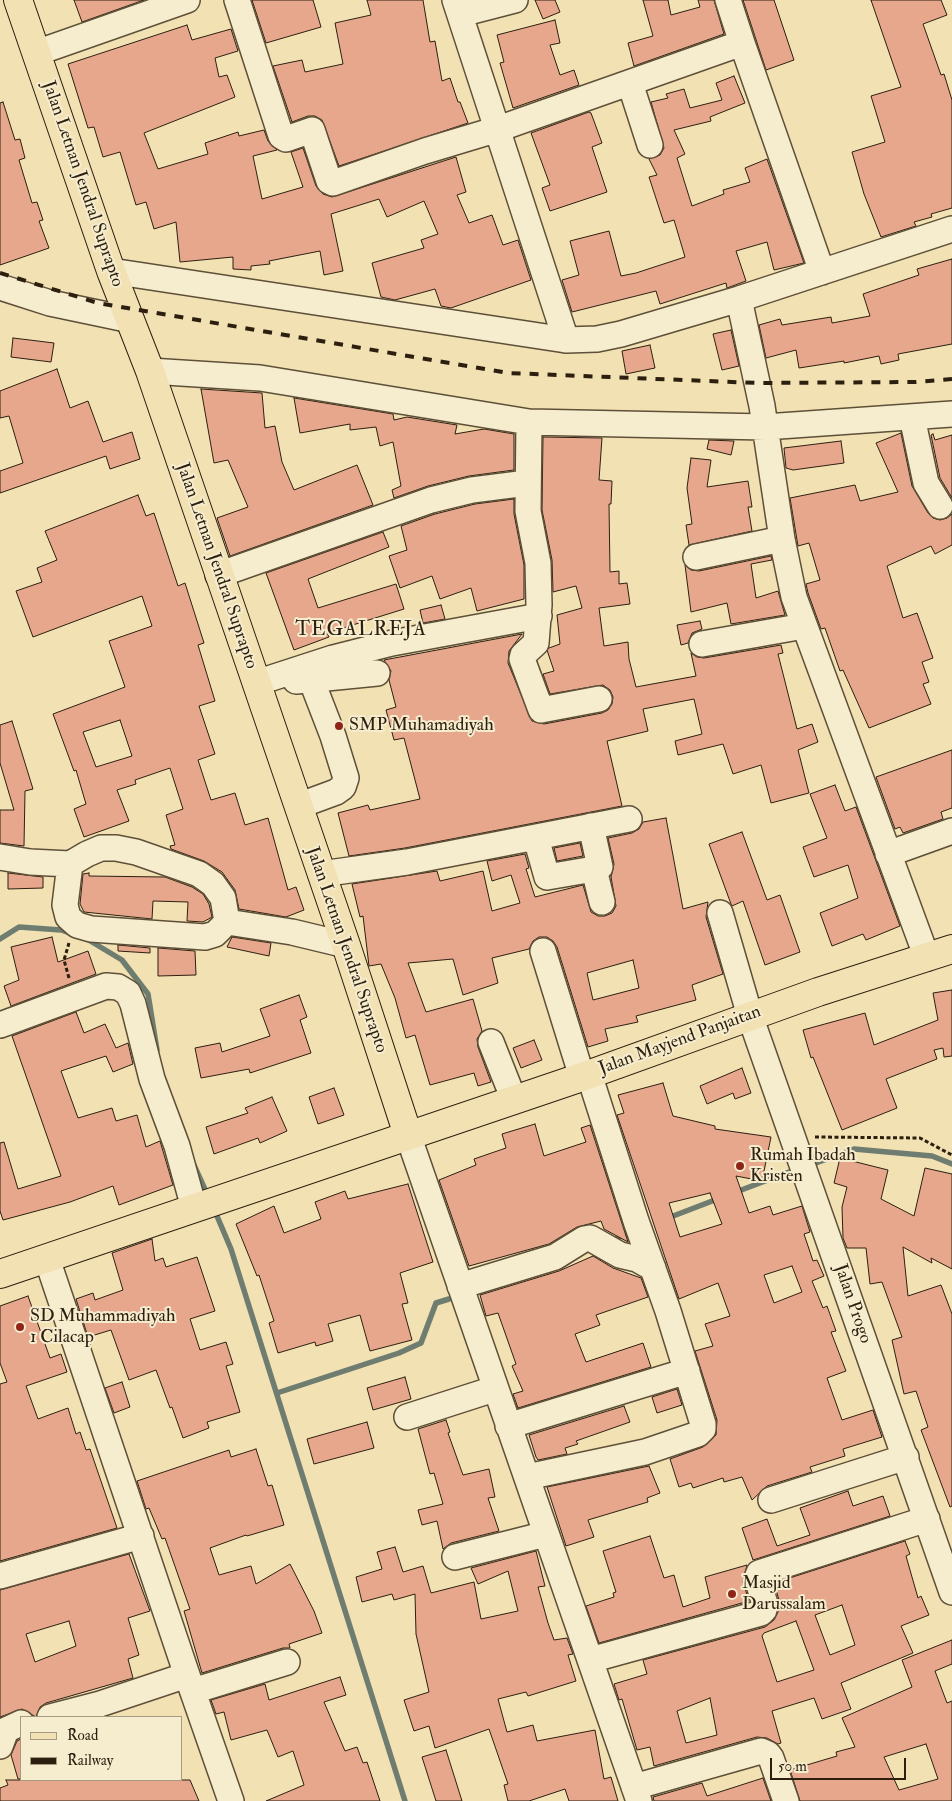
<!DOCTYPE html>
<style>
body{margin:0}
#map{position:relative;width:952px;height:1801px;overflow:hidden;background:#f1e1b3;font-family:"IM FELL Double Pica",serif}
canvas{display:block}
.legend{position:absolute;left:20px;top:1716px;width:162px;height:65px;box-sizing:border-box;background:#f6ecce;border:1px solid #a69a82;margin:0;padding:6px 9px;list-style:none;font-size:15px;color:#2d1f0f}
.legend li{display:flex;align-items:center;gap:10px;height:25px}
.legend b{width:25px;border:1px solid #a69a82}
.scale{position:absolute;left:770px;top:1758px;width:136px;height:22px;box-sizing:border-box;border:2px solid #2d1f0f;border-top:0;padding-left:6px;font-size:15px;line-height:18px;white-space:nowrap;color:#2d1f0f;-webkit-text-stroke:4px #f6ecce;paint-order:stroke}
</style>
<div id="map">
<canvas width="952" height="1801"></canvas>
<ul class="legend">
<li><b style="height:6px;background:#f1e1b3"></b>Road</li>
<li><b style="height:6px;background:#2d1f0f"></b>Railway</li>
</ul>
<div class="scale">50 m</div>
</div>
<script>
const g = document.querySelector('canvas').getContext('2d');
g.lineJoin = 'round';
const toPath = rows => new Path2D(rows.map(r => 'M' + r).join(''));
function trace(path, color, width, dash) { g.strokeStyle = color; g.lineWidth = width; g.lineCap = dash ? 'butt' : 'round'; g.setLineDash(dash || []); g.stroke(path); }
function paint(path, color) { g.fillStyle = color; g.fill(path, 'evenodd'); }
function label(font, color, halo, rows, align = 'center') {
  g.font = font + ' "IM FELL Double Pica",serif'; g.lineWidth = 4; g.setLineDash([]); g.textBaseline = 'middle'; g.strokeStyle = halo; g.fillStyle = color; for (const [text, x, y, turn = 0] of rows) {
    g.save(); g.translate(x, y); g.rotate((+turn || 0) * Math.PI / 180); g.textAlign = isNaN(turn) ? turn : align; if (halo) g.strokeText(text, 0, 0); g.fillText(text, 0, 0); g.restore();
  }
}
const stream = toPath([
 [0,939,19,927,61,930,73,934],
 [87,939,122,960,148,994,157,1050],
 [193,1163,208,1196],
 [816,1163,854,1149,932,1156,952,1164],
 [736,1192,797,1169],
 [214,1209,231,1249,405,1801],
 [668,1218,720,1198],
 [609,1241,633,1232],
 [277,1393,399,1353,421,1343,436,1303,449,1299]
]);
const building = toPath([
 [74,0,144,0,82,22,74,0],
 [252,0,313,0,321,27,266,43,252,0],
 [367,0,423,0,430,42,435,41,442,81,450,78,458,102,460,102,468,123,339,166,322,120,315,116,308,116,292,122,273,66,302,60,305,72,343,64,335,23,371,15,367,0],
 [535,0,555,0,560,12,543,19,535,0],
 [643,0,668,0,671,15,700,7,698,0,714,0,724,34,634,66,628,43,653,36,643,0],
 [743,0,774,0,794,60,766,70,743,0],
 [871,0,941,0,947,15,923,24,941,75,944,74,952,100,952,208,931,214,932,217,914,222,916,226,881,237,864,194,852,152,885,142,871,96,901,87,871,0],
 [555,20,560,43,550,45,560,75,574,70,579,85,513,108,500,63,504,62,497,35,555,20],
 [187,25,192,40,231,29,238,51,215,58,219,77,227,75,235,97,144,133,158,169,208,154,205,143,238,132,239,136,264,130,268,141,277,150,253,156,262,199,303,187,291,152,303,148,316,186,323,194,332,197,456,157,466,192,457,195,469,223,492,215,503,245,518,240,531,280,451,308,441,306,435,289,395,300,381,297,372,263,424,248,421,240,438,234,424,201,387,217,379,199,331,214,343,271,324,275,320,251,269,261,270,264,251,266,251,270,233,269,233,257,180,262,176,222,154,229,146,202,136,205,120,152,103,157,94,127,88,128,68,64,187,25],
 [734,76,745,103,710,117,711,121,674,130,685,154,677,158,692,206,724,194,723,190,750,182,745,168,767,159,804,263,774,270,767,242,736,251,746,281,727,288,726,283,660,304,656,291,572,312,562,280,579,275,570,241,609,231,621,276,636,273,685,257,674,220,664,223,649,177,657,175,649,159,660,155,664,148,651,102,668,98,666,94,684,89,690,108,722,100,716,83,734,76],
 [3,102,15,140,20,139,25,158,19,160,32,203,37,202,43,220,39,221,49,248,0,265,0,103,3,102],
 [589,112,591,113,602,143,592,147,607,192,550,211,542,188,550,185,531,133,589,112],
 [952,259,952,344,898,354,899,360,881,364,879,356,844,363,844,361,799,368,796,350,766,358,759,325,780,319,782,325,831,317,832,323,870,316,863,294,919,275,917,269,952,259],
 [731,330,739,366,722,370,713,334,731,330],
 [13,338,54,343,51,362,11,357,13,338],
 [650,345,655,368,626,374,622,351,650,345],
 [57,369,70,408,88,401,103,442,132,432,140,459,110,469,106,456,0,493,0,471,23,463,9,416,0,418,0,391,57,369],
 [201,389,262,393,265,428,275,426,282,462,294,490,357,465,373,505,230,556,217,518,248,507,228,460,214,463,201,389],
 [294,398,393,414,394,420,407,417,457,425,455,434,484,429,514,434,514,470,469,476,428,486,394,498,392,490,401,486,393,442,380,446,376,427,350,430,350,424,300,433,294,398],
 [901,433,912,486,928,513,933,518,940,520,947,518,952,514,952,545,935,554,931,546,887,566,903,618,917,613,933,658,922,662,929,682,923,684,931,704,869,728,843,670,840,671,825,628,821,629,808,593,806,584,820,580,809,543,798,546,790,498,855,485,860,501,898,492,876,443,901,433],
 [933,434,935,440,952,435,952,498,940,478,931,435,933,434],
 [543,437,602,438,599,480,612,481,611,504,609,504,610,572,619,571,619,584,627,583,630,604,599,608,604,646,628,642,629,659,636,687,696,676,691,653,697,657,704,658,781,645,783,653,778,654,797,729,812,724,818,742,798,750,809,793,771,803,761,765,733,774,723,744,678,755,675,741,702,734,694,699,643,709,648,731,607,741,622,806,405,848,349,856,338,813,368,805,370,810,420,799,404,738,394,740,386,710,396,707,389,680,391,671,384,660,522,634,509,651,508,663,532,721,544,724,602,713,608,710,612,704,613,697,610,690,603,685,550,694,543,674,554,671,547,650,549,648,560,644,557,615,582,608,576,586,553,592,552,560,542,510,543,437],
 [709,440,734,441,731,455,707,449,709,440],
 [841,441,844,463,793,470,786,468,784,448,841,441],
 [691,458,711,460,707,487,748,481,752,507,748,507,752,531,689,545,686,525,692,524,687,488,691,458],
 [138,495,146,516,154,513,178,586,185,583,204,643,198,645,215,701,199,706,215,754,198,760,211,800,235,793,245,825,268,818,288,890,296,887,304,910,286,917,239,909,235,890,222,872,204,861,171,849,170,846,175,845,166,815,183,809,170,768,135,780,136,784,117,790,129,821,84,837,74,809,86,804,76,770,74,771,53,714,125,687,109,641,152,626,142,596,33,637,16,591,42,582,37,568,57,560,45,531,138,495],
 [120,720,132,756,96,767,83,732,120,720],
 [514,499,514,514,524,565,524,599,477,611,471,588,440,599,432,576,400,588,389,556,407,550,401,526,435,514,475,504,514,499],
 [383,532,389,547,308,579,318,608,396,584,404,609,327,633,329,637,294,650,266,573,383,532],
 [771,556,772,560,751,564,756,598,778,591,785,615,731,624,727,603,691,612,685,565,691,570,699,571,771,556],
 [441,605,445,619,423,623,420,610,441,605],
 [700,621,702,629,692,633,688,643,681,645,677,625,700,621],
 [12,721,33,789,25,791,24,846,0,843,0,810,14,810,0,763,0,725,12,721],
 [952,750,952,808,941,812,943,819,903,833,900,827,895,829,876,777,952,750],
 [835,785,845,811,856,807,900,926,866,940,863,934,832,946,820,913,858,898,848,865,814,877,803,847,827,838,810,794,835,785],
 [666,818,683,909,708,902,706,917,723,974,692,985,696,1000,636,1016,638,1022,605,1029,608,1041,588,1047,557,947,553,941,547,937,539,937,533,941,529,949,492,958,498,983,463,995,453,959,408,963,426,1012,473,999,482,1031,477,1039,478,1047,491,1082,478,1086,474,1073,430,1085,415,1035,406,1038,395,998,381,964,369,966,363,916,360,917,352,884,437,871,440,881,483,871,492,911,520,903,511,875,492,881,487,861,525,854,529,868,526,869,535,897,583,885,591,912,598,916,605,916,612,913,616,906,611,877,614,864,608,838,632,833,639,829,643,822,666,818],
 [633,960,639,988,593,1000,587,973,633,960],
 [742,832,767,900,780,895,800,952,765,965,743,901,732,906,731,904,709,844,742,832],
 [580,843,583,856,557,861,554,848,580,843],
 [8,873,43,877,43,888,8,889,8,873],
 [89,873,89,876,165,877,192,887,203,894,209,904,212,917,203,922,187,921,188,902,153,901,152,919,84,912,80,904,83,874,89,873],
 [52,937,58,962,88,951,96,974,11,1006,4,986,19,980,11,947,52,937],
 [232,937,271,943,269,956,227,947,232,937],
 [118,945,150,948,150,953,118,951,118,945],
 [158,948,195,951,196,975,158,976,158,948],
 [952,990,952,1056,944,1057,943,1048,934,1050,937,1059,886,1079,897,1108,842,1130,813,1057,811,1058,803,1030,865,1013,874,1045,938,1020,933,993,952,990],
 [299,995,307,1017,300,1020,311,1053,250,1073,249,1069,201,1078,195,1048,220,1043,222,1052,270,1036,260,1009,299,995],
 [76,1012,84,1033,105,1024,116,1048,128,1043,133,1064,113,1072,106,1056,61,1071,78,1118,112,1108,116,1121,137,1115,146,1147,160,1141,173,1185,119,1205,113,1186,70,1202,3,1220,0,1211,0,1143,4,1142,18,1189,61,1176,12,1036,76,1012],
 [534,1040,542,1060,521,1068,513,1048,534,1040],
 [742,1068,751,1093,735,1099,733,1093,707,1104,700,1086,742,1068],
 [663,1083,673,1116,715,1126,715,1129,771,1137,762,1181,736,1176,749,1213,770,1206,773,1215,802,1206,810,1232,804,1234,813,1261,817,1260,824,1276,812,1281,823,1308,827,1306,836,1331,831,1332,846,1371,827,1378,842,1420,873,1410,882,1437,843,1449,845,1456,810,1467,812,1472,767,1486,752,1500,742,1477,724,1482,723,1478,693,1488,691,1483,679,1487,670,1459,703,1447,716,1435,717,1420,695,1351,713,1346,705,1324,730,1316,718,1283,679,1299,617,1115,624,1113,618,1095,663,1083],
 [710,1193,722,1224,680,1237,669,1203,710,1193],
 [792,1266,802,1292,774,1303,764,1275,792,1266],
 [334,1088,344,1115,318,1124,309,1097,334,1088],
 [272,1097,287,1131,260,1143,258,1138,214,1154,206,1127,248,1113,245,1108,272,1097],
 [535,1124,544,1156,586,1142,581,1128,590,1125,628,1242,604,1229,601,1221,577,1227,549,1244,469,1266,439,1180,476,1165,474,1159,506,1148,502,1134,535,1124],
 [840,1158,888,1170,881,1199,914,1216,925,1168,952,1174,952,1269,931,1258,932,1263,903,1247,908,1296,941,1285,952,1314,952,1506,950,1507,921,1430,928,1427,916,1391,904,1394,892,1340,902,1337,882,1282,870,1284,866,1248,847,1248,843,1238,842,1207,847,1187,834,1183,840,1158],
 [408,1184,433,1262,400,1273,408,1303,402,1304,412,1340,370,1351,360,1315,328,1324,333,1341,316,1346,315,1342,278,1353,269,1323,274,1321,259,1275,257,1276,236,1224,274,1206,284,1233,321,1219,315,1202,345,1191,348,1199,408,1184],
 [152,1239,155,1261,163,1258,166,1267,197,1257,215,1311,190,1319,200,1350,226,1342,233,1364,226,1366,240,1412,207,1422,209,1428,183,1438,172,1407,170,1408,156,1370,129,1380,111,1330,88,1337,76,1299,93,1293,95,1300,123,1290,112,1253,152,1239],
 [593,1256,613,1268,641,1278,648,1297,596,1315,600,1325,575,1334,586,1362,643,1343,651,1367,518,1408,513,1394,523,1391,512,1366,516,1364,498,1313,486,1316,480,1295,559,1271,593,1256],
 [28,1296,50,1358,61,1354,67,1372,26,1386,38,1419,68,1408,76,1434,80,1432,86,1450,90,1449,117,1528,0,1561,0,1384,7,1382,0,1363,0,1306,28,1296],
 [405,1377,411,1399,373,1410,367,1388,405,1377],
 [122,1382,130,1407,114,1413,105,1388,122,1382],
 [677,1389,682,1405,657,1413,652,1397,677,1389],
 [624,1406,630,1422,576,1441,578,1444,565,1448,567,1454,538,1460,536,1457,529,1435,624,1406],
 [446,1420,450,1432,448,1433,463,1475,489,1469,495,1497,488,1498,499,1531,451,1543,443,1549,437,1521,422,1525,418,1510,443,1504,434,1473,430,1474,418,1429,446,1420],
 [367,1422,374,1448,314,1464,307,1439,367,1422],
 [256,1449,268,1486,272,1485,284,1525,247,1536,246,1535,210,1548,219,1575,251,1566,256,1584,290,1564,314,1611,322,1633,289,1644,290,1648,283,1648,202,1673,184,1611,190,1609,165,1538,162,1539,149,1508,146,1509,137,1481,229,1450,231,1457,256,1449],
 [649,1466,660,1493,647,1498,648,1502,588,1520,594,1537,566,1546,547,1487,649,1466],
 [848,1491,853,1506,883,1496,890,1516,753,1560,742,1528,767,1519,777,1546,810,1535,800,1508,848,1491],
 [650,1536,664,1578,674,1575,683,1607,710,1598,705,1577,747,1565,743,1582,749,1601,599,1643,586,1606,614,1597,613,1593,616,1592,603,1551,650,1536],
 [905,1541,910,1554,906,1556,918,1598,921,1596,929,1615,901,1626,913,1653,841,1683,851,1709,822,1719,814,1698,772,1711,781,1743,778,1744,767,1738,757,1737,654,1766,650,1747,637,1750,622,1699,619,1700,614,1684,647,1674,643,1660,765,1627,774,1620,778,1612,779,1600,774,1583,905,1541],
 [842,1605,855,1645,830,1655,815,1615,842,1605],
 [796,1621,814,1670,777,1682,762,1636,764,1633,796,1621],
 [710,1698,717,1735,686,1743,677,1711,710,1698],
 [395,1547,403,1572,423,1566,431,1593,474,1582,481,1619,518,1611,508,1571,478,1584,471,1568,536,1551,545,1586,538,1587,548,1623,554,1640,567,1638,573,1654,568,1655,576,1681,528,1696,526,1692,498,1699,507,1732,533,1725,537,1741,595,1730,604,1779,611,1777,618,1801,569,1801,565,1789,529,1801,508,1801,504,1785,508,1784,489,1729,435,1748,429,1726,414,1731,404,1700,429,1692,416,1634,415,1594,394,1600,392,1594,362,1602,356,1577,382,1569,377,1552,395,1547],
 [129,1554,150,1611,128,1618,139,1655,128,1659,133,1678,46,1703,40,1707,36,1717,22,1709,0,1717,0,1590,129,1554],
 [69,1621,76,1646,35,1662,26,1634,69,1621],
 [952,1640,952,1664,935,1671,947,1703,952,1701,952,1801,800,1801,790,1770,837,1756,836,1752,855,1747,842,1718,912,1687,902,1660,952,1640],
 [926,1744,938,1779,899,1790,884,1757,926,1744],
 [340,1677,346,1695,324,1702,345,1751,357,1747,363,1763,367,1762,380,1801,266,1801,304,1785,293,1751,278,1757,267,1730,231,1740,224,1712,216,1714,211,1700,265,1684,269,1700,340,1677],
 [21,1739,21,1779,18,1779,11,1755,17,1741,21,1739],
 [446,1750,462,1801,436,1801,422,1757,446,1750],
 [763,1778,771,1801,654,1801,653,1797,702,1783,707,1796,763,1778],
 [6,1780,190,1780,199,1801,0,1801,0,1788,8,1785,6,1780]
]);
const path = toPath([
 [69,978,64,960,69,943],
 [815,1137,920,1138,952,1155]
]);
const minor = toPath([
 [237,0,281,136,286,139,312,130,329,181,333,183,425,151,498,129,742,43,728,0],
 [455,0,566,340],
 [461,14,515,0],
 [742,43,822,272],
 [36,53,187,0],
 [630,83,650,145],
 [111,271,566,340,597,339,621,334,739,299,952,229],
 [0,287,50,303,131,320],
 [739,299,762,406,782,539,794,597,927,958],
 [150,371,260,378,529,422,765,427,952,414],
 [912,417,926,483,940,506],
 [529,422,528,511,538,563,539,605,536,643,523,655,522,659,541,710,599,699],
 [696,557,782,539],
 [218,575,431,500,472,490,527,483],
 [702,644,804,626],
 [296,681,377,673],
 [256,683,333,658,392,643,539,616],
 [298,806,336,792,343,787,346,778,333,736,311,679],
 [536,838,547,877,594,869,600,867,591,826],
 [888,854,952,831],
 [0,857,30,862,70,864,65,905,68,917,77,925,91,929,205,937,215,934,227,922,292,932,346,945],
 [70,864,87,854,101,848,116,848,136,852,199,874,213,884,223,898,227,922],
 [594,869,602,902],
 [321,874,407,862,629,819],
 [720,913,750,1016,952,1592],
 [543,951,582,1077],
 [0,1025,106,986,118,987,128,993,133,1004,152,1079,177,1146,194,1208],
 [491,1042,514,1100],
 [408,1135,639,1801],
 [47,1259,187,1675,231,1801],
 [460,1286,555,1257,584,1239,590,1238,620,1255,637,1259,653,1268],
 [407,1417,494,1389],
 [508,1426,687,1371],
 [527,1477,645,1452,698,1434,703,1429,703,1424,668,1311,636,1221,589,1074],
 [771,1500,906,1457],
 [455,1557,546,1534],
 [0,1576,141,1536],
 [590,1660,761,1613,764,1610,765,1604,757,1578,759,1573,927,1519],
 [193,1691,287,1662],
 [50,1717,100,1704,187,1675],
 [0,1746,6,1730,21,1723],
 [634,1787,761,1751,768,1754,771,1758,786,1801]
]);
const major = toPath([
 [18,0,111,271,150,371,346,945,408,1135]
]);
const highway = toPath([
 [0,1274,582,1077,818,992,952,949]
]);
const rail = toPath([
 [0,273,98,303,508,373,758,383,915,382,952,379]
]);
const markers = [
 [339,726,5,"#8f2418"],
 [740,1166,5,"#8f2418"],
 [20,1327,5,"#8f2418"],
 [732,1594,5,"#8f2418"]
];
const streetNames = [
 ["Jalan Letnan Jendral Suprapto",82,184,71],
 ["Jalan Letnan Jendral Suprapto",216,566,71],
 ["Jalan Letnan Jendral Suprapto",346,950,71],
 ["Jalan Mayjend Panjaitan",680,1041,-20],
 ["Jalan Progo",852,1304,71]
];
const poiNames = [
 ["SMP Muhamadiyah",349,726],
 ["Rumah Ibadah",750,1156],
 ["Kristen",750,1177],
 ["SD Muhammadiyah",30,1317],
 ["1 Cilacap",30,1338],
 ["Masjid",742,1584],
 ["Darussalam",742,1605]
];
const quarterNames = [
 ["TEGALREJA",361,631]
];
trace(stream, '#6f7d70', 5.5);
paint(building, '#e6a78d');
trace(building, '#2d1f0f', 1);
trace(minor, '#5e5038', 28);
trace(major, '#2d1f0f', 30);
trace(highway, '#2d1f0f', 30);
trace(path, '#2d1f0f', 3, [4, 2.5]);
trace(minor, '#f6ecce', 25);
trace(major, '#f1e1b3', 28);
trace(highway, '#f1e1b3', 28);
trace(rail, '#2d1f0f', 4, [9, 9]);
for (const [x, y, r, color] of markers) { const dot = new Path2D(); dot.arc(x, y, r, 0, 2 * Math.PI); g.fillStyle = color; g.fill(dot); trace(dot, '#f6ecce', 2); }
label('18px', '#2d1f0f', '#f6ecce', streetNames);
label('18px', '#2d1f0f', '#f6ecce', poiNames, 'left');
g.letterSpacing = '1px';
label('20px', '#2d1f0f', '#f6ecce', quarterNames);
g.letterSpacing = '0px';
</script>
